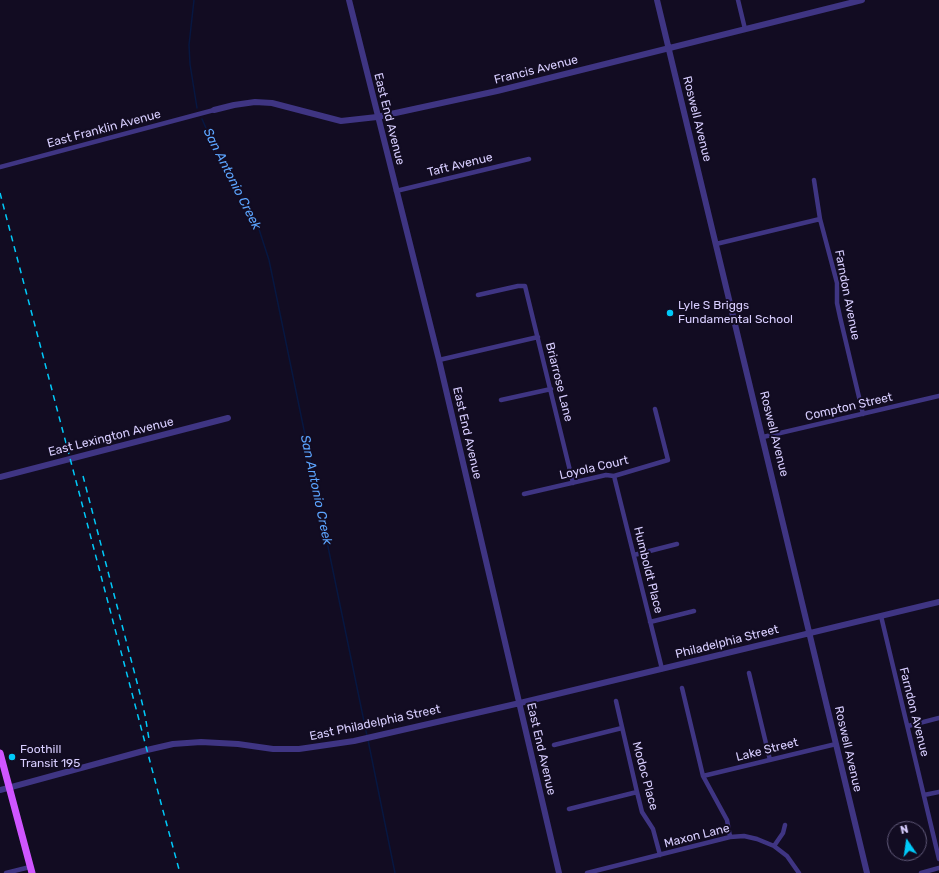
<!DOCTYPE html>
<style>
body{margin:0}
#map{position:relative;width:939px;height:873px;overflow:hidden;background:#120c22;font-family:Rubik,sans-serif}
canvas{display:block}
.north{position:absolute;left:887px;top:821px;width:40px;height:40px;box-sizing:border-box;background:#120c22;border:1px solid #615a7a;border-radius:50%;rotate:347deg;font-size:11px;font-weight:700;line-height:16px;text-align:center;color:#d8ceff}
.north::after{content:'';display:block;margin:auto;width:14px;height:18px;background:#00caf9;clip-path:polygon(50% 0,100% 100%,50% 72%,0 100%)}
</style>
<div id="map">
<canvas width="939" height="873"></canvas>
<div class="north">N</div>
</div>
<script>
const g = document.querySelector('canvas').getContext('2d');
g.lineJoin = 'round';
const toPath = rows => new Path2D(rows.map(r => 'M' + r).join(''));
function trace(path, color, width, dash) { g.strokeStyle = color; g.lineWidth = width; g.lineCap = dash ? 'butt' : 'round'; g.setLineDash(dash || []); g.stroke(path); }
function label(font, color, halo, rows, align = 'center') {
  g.font = font + ' Rubik,sans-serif'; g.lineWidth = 4; g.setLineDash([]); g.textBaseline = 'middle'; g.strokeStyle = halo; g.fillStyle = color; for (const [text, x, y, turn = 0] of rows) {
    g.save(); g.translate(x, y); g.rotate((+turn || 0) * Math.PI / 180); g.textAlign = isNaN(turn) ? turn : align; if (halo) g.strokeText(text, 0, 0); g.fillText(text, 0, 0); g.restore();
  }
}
const stream = toPath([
 [194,0,189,45,190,64,197,108],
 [202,119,217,153,256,220,269,260,367,736],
 [368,740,395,873]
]);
const minor = toPath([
 [738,0,745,29],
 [0,167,214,110],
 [814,180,820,219,837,283,837,303,840,317,863,414],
 [396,191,529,159],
 [716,244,820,219],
 [478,295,518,286,525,286,573,483],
 [439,360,538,337],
 [501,400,551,389],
 [763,437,939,396],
 [614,476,662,669],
 [524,494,606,475,614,476,668,460,655,409],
 [634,555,677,544],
 [881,616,939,859],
 [650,622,694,611],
 [749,673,770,760],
 [682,688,703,776,727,820,730,837],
 [616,701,637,792,642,812,653,829,660,855],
 [908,726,939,718],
 [554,745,622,728],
 [703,776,836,744],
 [924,795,939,792],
 [569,809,637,792],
 [774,846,783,833,785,825],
 [6,873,30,867],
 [587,873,730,837,744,836,757,839,774,846,787,856,799,873],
 [921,873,939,868]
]);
const tertiary = toPath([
 [349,0,439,360,559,873],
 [657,0,867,873],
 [214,110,234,105,255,102,272,103,341,121,377,117,497,91,862,0],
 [0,477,228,418],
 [0,790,147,750,173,744,201,742,238,744,273,749,299,749,354,741,520,703,939,602]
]);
const primary = toPath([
 [0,753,32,873]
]);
const rail = toPath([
 [0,193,162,807,180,873],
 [83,476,139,690,145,715,149,739]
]);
const markers = [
 [670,313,4,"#00caf9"],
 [12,757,4,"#00caf9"]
];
const streetNames = [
 ["Francis Avenue",536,70,-14],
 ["East End Avenue",389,119,76],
 ["Roswell Avenue",697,119,76],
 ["East Franklin Avenue",104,129,-15],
 ["Taft Avenue",460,165,-14],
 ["Farndon Avenue",847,295,79],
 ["Briarrose Lane",559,382,76],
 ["Compton Street",849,407,-13],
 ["East End Avenue",467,433,77],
 ["Roswell Avenue",774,434,76],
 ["East Lexington Avenue",111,437,-14],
 ["Loyola Court",594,468,-13],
 ["Humboldt Place",648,570,76],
 ["Philadelphia Street",727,642,-14],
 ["Farndon Avenue",914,712,76],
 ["East Philadelphia Street",375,723,-12],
 ["East End Avenue",541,749,77],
 ["Roswell Avenue",848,749,77],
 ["Lake Street",767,750,-14],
 ["Modoc Place",645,776,75],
 ["Maxon Lane",697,836,-14]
];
const poiNames = [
 ["Lyle S Briggs",678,306],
 ["Fundamental School",678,320],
 ["Foothill",20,750],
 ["Transit 195",20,764]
];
const waterNames = [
 ["San Antonio Creek",232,179,63],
 ["San Antonio Creek",316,490,78]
];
trace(stream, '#071741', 1.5);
trace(minor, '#3f3583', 4.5);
trace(tertiary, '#3f3583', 6);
trace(primary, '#cf55ff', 7);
trace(rail, '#00caf9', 1.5, [6, 5]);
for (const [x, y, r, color] of markers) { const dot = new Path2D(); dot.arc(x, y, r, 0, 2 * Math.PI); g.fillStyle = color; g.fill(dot); trace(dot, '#120c22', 1.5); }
label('12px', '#d8ceff', '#120c22', streetNames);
label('12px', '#d8ceff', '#120c22', poiNames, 'left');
label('italic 13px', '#5ca5ff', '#120c22', waterNames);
</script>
